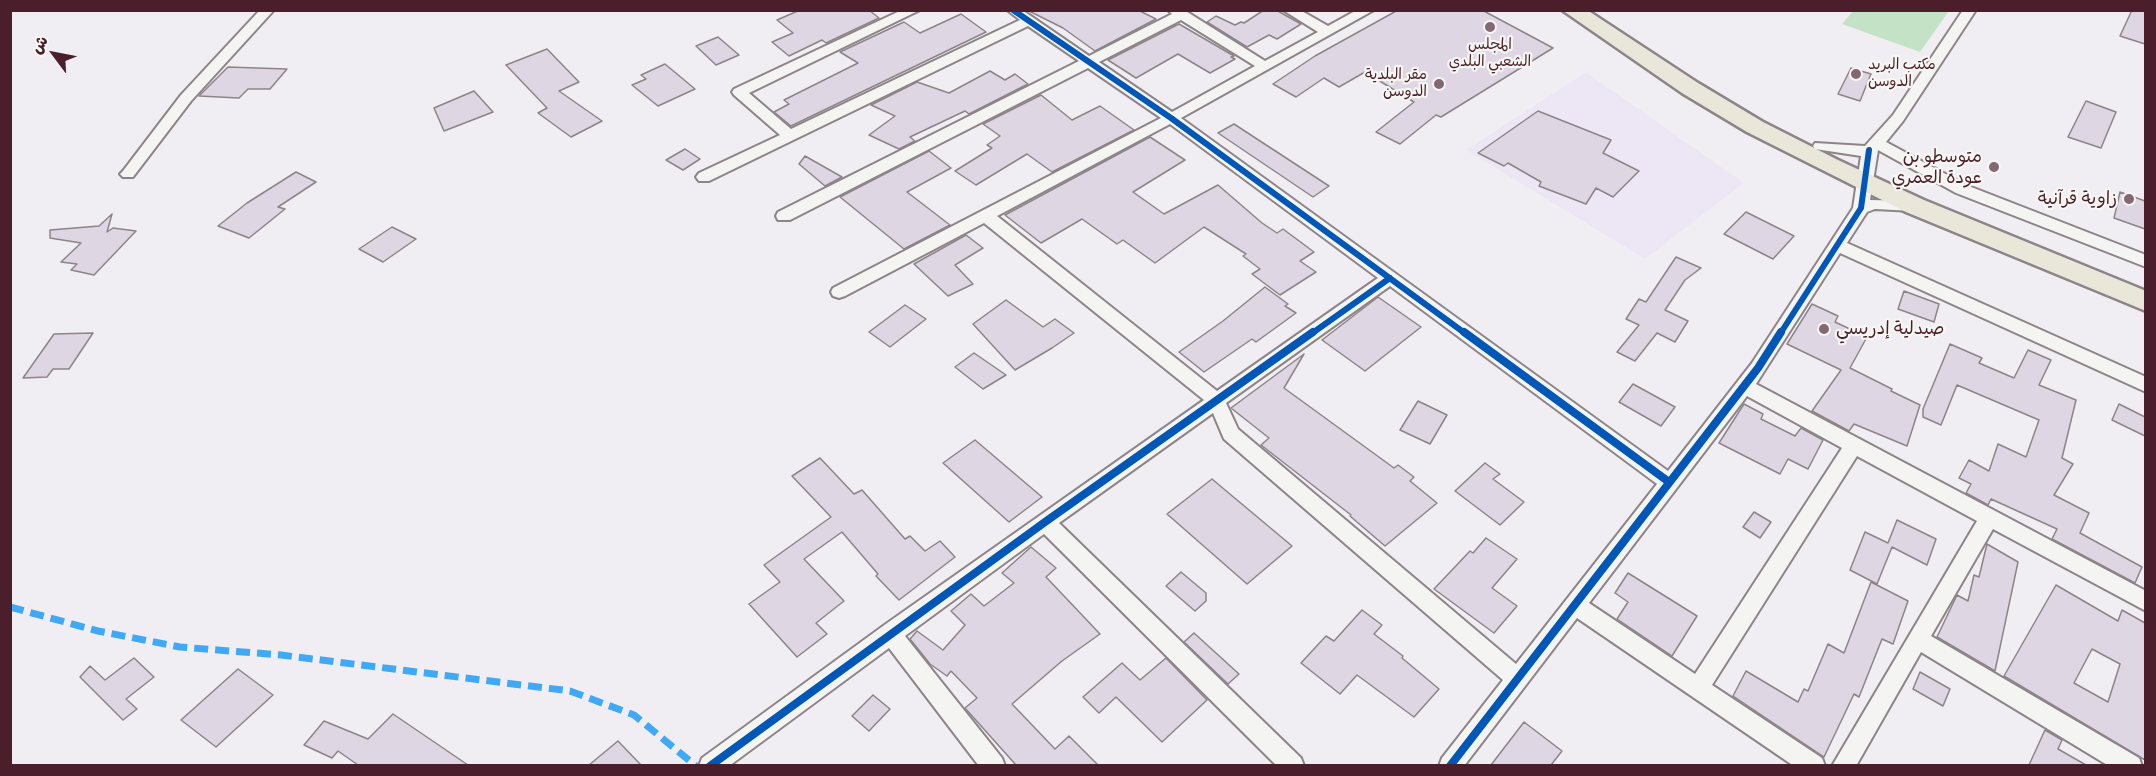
<!DOCTYPE html>
<meta charset="utf-8">
<style>
body{margin:0}
#map{position:relative;width:2156px;height:776px;overflow:hidden;background:#f1eef3;font-family:"Patrick Hand","Playpen Sans Arabic",sans-serif}
canvas{display:block}
.frame{position:absolute;inset:0;border:12px solid #4a1f2b;pointer-events:none}
.north{position:absolute;left:24px;top:24px;width:60px;height:60px;-webkit-text-stroke:4px #f6f6f2;paint-order:stroke;rotate:302deg;font-size:16px;font-weight:700;line-height:24px;text-align:center;color:#4a1f2b}
.north::after{content:'';display:block;margin:auto;width:21px;height:27px;background:#4a1f2b;clip-path:polygon(50% 0,100% 100%,50% 72%,0 100%)}
</style>
<div id="map">
<canvas width="2156" height="776"></canvas>
<div class="frame"></div>
<div class="north">ش</div>
</div>
<script>
const g = document.querySelector('canvas').getContext('2d');
g.lineJoin = 'round';
function paint(path, color) { g.fillStyle = color; g.fill(path, 'evenodd'); }
const toPath = rows => new Path2D(rows.map(r => 'M' + r).join(''));
function trace(path, color, width, dash) { g.strokeStyle = color; g.lineWidth = width; g.lineCap = dash ? 'butt' : 'round'; g.setLineDash(dash || []); g.stroke(path); }
function label(font, color, halo, rows, align = 'center') {
  g.font = font + ' "Patrick Hand","Playpen Sans Arabic",sans-serif'; g.lineWidth = 4.5; g.setLineDash([]); g.textBaseline = 'middle'; g.strokeStyle = halo; g.fillStyle = color; for (const [text, x, y, turn = 0] of rows) {
    g.save(); g.translate(x, y); g.rotate((+turn || 0) * Math.PI / 180); g.textAlign = isNaN(turn) ? turn : align; if (halo) g.strokeText(text, 0, 0); g.fillText(text, 0, 0); g.restore();
  }
}
const built = toPath([
 [1586,72,1744,183,1645,259,1466,150]
]);
const green = toPath([
 [1853,11,1853,10,1949,11,1920,52,1842,24]
]);
const building = toPath([
 [800,10,869,10,879,18,826,43,822,40,789,56,772,42,793,33,777,20,800,10],
 [1027,10,1138,10,1156,19,1095,51,1063,28,1027,10],
 [1264,10,1276,10,1301,24,1277,39,1269,35,1247,47,1207,22,1216,16,1235,25,1241,22,1244,23,1264,10],
 [1398,10,1482,10,1553,48,1441,117,1436,115,1400,144,1376,132,1414,102,1365,72,1339,87,1324,78,1296,97,1273,84,1315,56,1398,10],
 [2132,10,2145,10,2145,44,2120,36,2132,10],
 [961,14,986,32,791,126,774,112,789,104,784,100,858,63,840,52,904,22,920,33,961,14],
 [1179,24,1234,56,1231,57,1235,59,1210,73,1178,54,1136,78,1108,60,1179,24],
 [718,37,739,55,716,65,696,46,718,37],
 [547,49,579,82,559,91,602,121,571,137,538,113,547,108,506,65,547,49],
 [665,64,695,89,658,106,632,85,646,79,641,75,665,64],
 [228,67,257,68,287,69,270,89,248,89,239,98,199,96,228,67],
 [1851,68,1871,74,1860,101,1838,94,1851,68],
 [990,71,1005,80,1015,74,1028,84,969,114,965,111,910,137,915,141,899,149,869,135,895,116,871,105,917,82,949,93,990,71],
 [474,91,493,112,444,131,434,108,474,91],
 [1041,95,1072,120,1100,106,1134,130,1052,172,1027,154,976,185,955,171,992,148,987,145,1000,136,983,124,1041,95],
 [2086,101,2116,112,2101,148,2068,137,2086,101],
 [1538,111,1611,140,1603,153,1639,171,1613,197,1596,188,1586,204,1539,186,1541,182,1508,163,1504,166,1478,153,1538,111],
 [1234,124,1329,186,1313,197,1218,133,1234,124],
 [1150,137,1185,160,1133,192,1164,214,1218,185,1262,223,1277,233,1283,229,1314,252,1300,261,1316,272,1280,295,1252,274,1260,269,1243,256,1246,254,1204,227,1155,263,1123,240,1117,244,1082,219,1041,243,1005,215,1150,137],
 [685,149,700,159,683,170,666,160,685,149],
 [929,151,951,168,907,192,950,225,904,249,840,197,929,151],
 [805,156,842,177,825,186,799,164,805,156],
 [296,172,316,182,278,207,285,209,249,238,218,226,247,203,296,172],
 [2120,192,2145,201,2145,229,2114,218,2120,192],
 [1746,212,1794,236,1773,259,1724,234,1746,212],
 [112,214,107,232,113,228,136,231,94,275,71,270,77,264,61,262,81,243,50,238,50,230,99,226,112,214],
 [392,227,416,239,383,262,359,249,392,227],
 [966,235,983,248,955,265,973,284,948,296,914,264,966,235],
 [1676,257,1701,268,1685,280,1665,310,1688,321,1675,342,1657,333,1635,361,1617,352,1639,325,1626,319,1639,299,1646,302,1676,257],
 [1265,287,1288,304,1285,306,1296,313,1256,342,1252,339,1204,372,1179,352,1223,321,1265,287],
 [1904,291,1939,304,1934,322,1898,309,1904,291],
 [1378,297,1421,327,1365,371,1322,340,1378,297],
 [1006,300,1043,327,1055,319,1074,333,1052,348,1015,370,973,324,1006,300],
 [1812,304,1838,316,1835,322,1867,337,1850,368,1892,389,1891,391,1920,405,1907,446,1854,424,1849,431,1812,411,1841,370,1787,344,1812,304],
 [905,305,926,319,890,347,869,332,905,305],
 [93,333,69,369,53,369,47,377,23,378,54,334,93,333],
 [1950,344,1982,358,1979,363,2014,378,2028,350,2051,360,2039,385,2076,400,2062,458,2073,464,2054,495,2089,513,2080,533,2142,567,2135,583,2052,539,2057,529,1991,499,1988,505,1966,493,1971,484,1959,478,1969,460,1989,471,1998,444,2026,457,2039,420,1957,385,1941,425,1923,417,1923,409,1950,344],
 [974,353,1006,375,983,389,955,367,974,353],
 [1304,354,1284,388,1394,468,1398,465,1414,477,1410,481,1437,503,1385,546,1350,516,1351,515,1261,445,1269,438,1231,408,1304,354],
 [1633,384,1675,407,1661,426,1619,402,1633,384],
 [1418,401,1447,415,1430,444,1400,430,1418,401],
 [1744,404,1763,414,1761,419,1795,436,1801,428,1823,440,1808,469,1788,459,1780,474,1719,443,1744,404],
 [2119,404,2145,417,2145,436,2112,420,2119,404],
 [975,440,1042,497,1009,522,943,463,975,440],
 [820,458,854,494,862,490,905,539,910,536,925,551,940,541,955,557,899,600,876,576,878,574,842,532,804,559,844,601,816,623,827,634,797,657,749,604,780,582,764,565,831,517,792,476,820,458],
 [1485,463,1500,474,1493,479,1524,502,1500,525,1455,491,1485,463],
 [1212,479,1292,546,1247,584,1167,514,1212,479],
 [1754,512,1771,522,1760,538,1743,527,1754,512],
 [1897,520,1936,539,1927,565,1892,547,1877,584,1850,570,1865,532,1888,543,1897,520],
 [1486,538,1517,559,1492,588,1517,606,1494,633,1434,589,1470,551,1473,553,1486,538],
 [1987,544,2018,562,1995,671,1937,637,1957,595,1968,601,1974,575,1979,577,1987,544],
 [1031,547,1056,568,1046,577,1100,634,1062,661,1012,704,1055,749,1069,736,1098,765,1016,765,965,708,977,698,951,671,947,676,930,664,910,639,917,631,943,650,965,625,951,611,971,594,984,606,1014,583,1002,573,1031,547],
 [1181,572,1206,593,1206,601,1195,611,1166,586,1181,572],
 [1628,573,1697,616,1672,656,1617,619,1628,602,1615,593,1628,573],
 [1871,582,1908,601,1893,644,1882,639,1859,697,1854,694,1824,757,1733,696,1746,671,1798,702,1804,689,1808,691,1828,644,1844,653,1871,582],
 [2056,585,2118,621,2122,610,2145,623,2145,760,2004,676,2056,585],
 [2092,649,2120,664,2108,702,2074,683,2092,649],
 [1362,610,1382,625,1374,634,1403,656,1402,658,1439,689,1414,717,1357,675,1340,694,1301,663,1326,636,1334,641,1362,610],
 [1194,633,1239,674,1228,684,1184,642,1194,633],
 [134,658,154,677,126,699,137,709,123,720,80,677,90,666,105,680,134,658],
 [1166,658,1207,700,1162,742,1116,697,1099,713,1083,697,1122,663,1140,680,1166,658],
 [238,669,273,695,216,747,181,720,238,669],
 [1920,672,1950,689,1943,706,1913,689,1920,672],
 [873,695,890,709,869,731,852,716,873,695],
 [393,714,468,765,358,765,338,751,332,758,304,745,324,721,368,739,393,714],
 [1524,722,1562,751,1551,765,1491,765,1524,722],
 [2045,730,2062,740,2058,749,2086,765,2029,765,2045,730],
 [618,741,641,765,589,765,618,741]
]);
const minor = toPath([
 [260,10,274,10,191,101,133,177,123,177,120,174,123,171,181,95,260,10],
 [902,10,920,10,749,93,791,129,1020,20,1007,10,1022,10,1089,56,1172,14,1168,10,1184,10,1265,61,1318,32,1283,10,1300,10,1328,26,1357,10,1374,10,1181,118,1668,471,1752,363,1853,208,1861,156,1815,149,1813,146,1815,143,1865,146,1893,115,1963,10,1976,10,1903,121,1886,142,1966,185,2146,255,2146,267,1956,193,1878,150,1870,200,1913,201,1921,206,1913,211,1875,209,1867,212,1847,243,2146,377,2146,392,1840,253,1756,384,2146,591,2146,611,1993,529,1931,636,2139,758,2142,766,2109,766,1921,652,1856,766,1832,766,1977,521,1857,456,1712,685,1822,758,1825,766,1794,766,1577,618,1464,766,1439,766,1442,758,1503,680,1224,439,1213,413,1059,523,1301,758,1304,766,1277,766,1044,534,905,636,1002,758,1005,766,979,766,889,648,729,766,699,766,702,758,883,626,1204,400,984,223,845,296,839,298,833,296,831,292,833,288,1161,118,1088,68,790,220,778,220,776,216,778,212,1079,61,1028,26,709,181,699,181,696,177,699,173,780,135,734,95,732,92,734,89,902,10],
 [1181,20,1255,66,1172,112,1099,62,1181,20],
 [1170,124,1378,278,1217,391,997,216,1170,124],
 [1390,286,1657,484,1516,664,1238,429,1226,403,1390,286],
 [1747,396,1842,448,1695,674,1589,603,1747,396]
]);
const primary = toPath([
 [1562,10,1587,10,1698,83,1763,122,1838,160,1924,200,2146,291,2146,311,1906,212,1747,132,1682,93,1562,10]
]);
const quiet = toPath([
 [10,607,98,631,180,647,281,655,570,691,634,715,696,766]
]);
const cyclewayFar1 = toPath([
 [1013,10,1171,118,1466,334],
 [1311,334,1390,278],
 [1780,334,1861,208,1869,150]
]);
const cycleway = toPath([
 [1464,332,1669,482],
 [710,766,1045,522,1313,332],
 [1450,766,1758,368,1781,332]
]);
const markers = [
 [1490,27,6,"#846771"],
 [1856,74,6,"#846771"],
 [1439,84,6,"#846771"],
 [1994,167,6,"#846771"],
 [2129,199,6,"#846771"],
 [1824,329,6,"#846771"]
];
const farPoinames = [
 ["المجلس",1490,45],
 ["الشعبي البلدي",1490,62],
 ["مكتب البريد",1868,65,"left"],
 ["الدوسن",1868,82,"left"],
 ["مقر البلدية",1427,75,"right"],
 ["الدوسن",1427,92,"right"]
];
const poiNames = [
 ["متوسطو بن",1982,157],
 ["عودة العمري",1982,178],
 ["زاوية قرآنية",2117,199],
 ["صيدلية إدريسي",1836,329,"left"]
];
paint(built, '#ede7f5');
paint(green, '#c4e3c6');
paint(building, '#dfd6e3');
trace(building, '#8d8488', 1.5);
trace(minor, '#8d8488', 4);
trace(primary, '#8d8488', 5);
paint(minor, '#f4f4f3');
paint(primary, '#e9e6da');
trace(quiet, '#3fa9f5', 7, [14, 7]);
trace(cyclewayFar1, '#0057b8', 6);
trace(cycleway, '#0057b8', 8);
for (const [x, y, r, color] of markers) { const dot = new Path2D(); dot.arc(x, y, r, 0, 2 * Math.PI); g.fillStyle = color; g.fill(dot); trace(dot, '#f6f6f2', 2); }
label('15px', '#4a1f2b', '#f6f6f2', farPoinames);
label('18px', '#4a1f2b', '#f6f6f2', poiNames, 'right');
</script>
